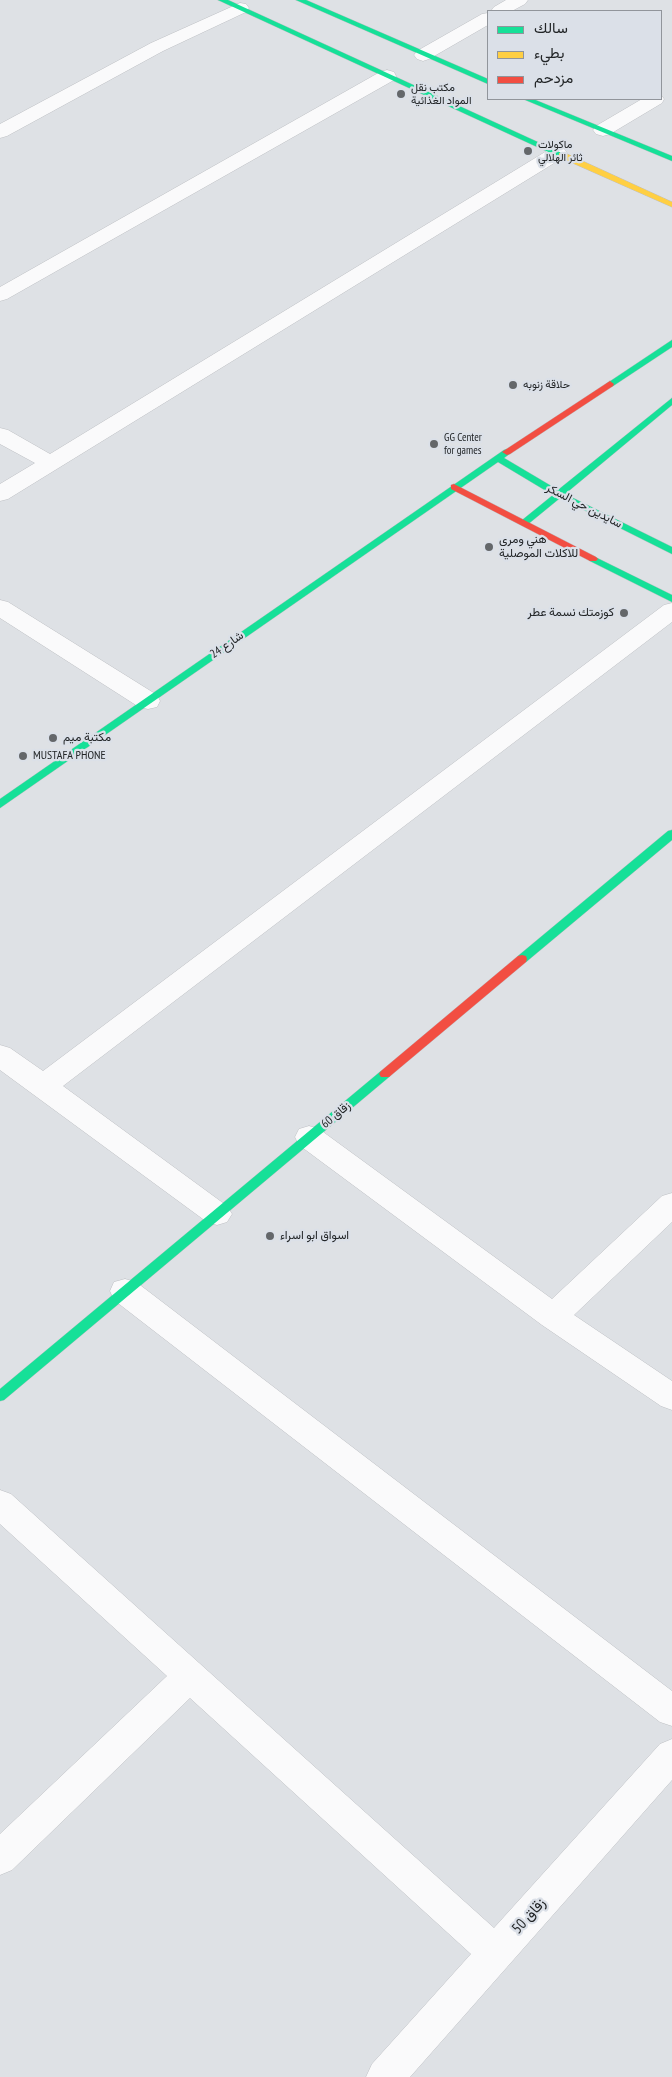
<!DOCTYPE html>
<meta charset="utf-8">
<style>
body{margin:0}
#map{position:relative;width:672px;height:2077px;overflow:hidden;background:#dee1e5;font-family:"PT Sans Narrow",Vazirmatn,sans-serif}
canvas{display:block}
.legend{position:absolute;left:487px;top:10px;width:175px;height:90px;box-sizing:border-box;background:#dbe0e8;border:1px solid #91959b;margin:0;padding:6px 9px;list-style:none;font-size:15px;color:#222527}
.legend li{display:flex;align-items:center;gap:10px;height:25px}
.legend b{width:25px;border:1px solid #91959b}
</style>
<div id="map">
<canvas width="672" height="2077"></canvas>
<ul class="legend">
<li><b style="height:6px;background:#16e098"></b>سالك</li>
<li><b style="height:6px;background:#ffcf43"></b>بطيء</li>
<li><b style="height:6px;background:#f24e42"></b>مزدحم</li>
</ul>
</div>
<script>
const g = document.querySelector('canvas').getContext('2d');
g.lineJoin = 'round';
const toPath = rows => new Path2D(rows.map(r => 'M' + r).join(''));
function trace(path, color, width, dash) { g.strokeStyle = color; g.lineWidth = width; g.lineCap = dash ? 'butt' : 'round'; g.setLineDash(dash || []); g.stroke(path); }
function paint(path, color) { g.fillStyle = color; g.fill(path, 'evenodd'); }
function label(font, color, halo, rows, align = 'center') {
  g.font = font + ' "PT Sans Narrow",Vazirmatn,sans-serif'; g.lineWidth = 4.5; g.setLineDash([]); g.textBaseline = 'middle'; g.strokeStyle = halo; g.fillStyle = color; for (const [text, x, y, turn = 0] of rows) {
    g.save(); g.translate(x, y); g.rotate((+turn || 0) * Math.PI / 180); g.textAlign = isNaN(turn) ? turn : align; if (halo) g.strokeText(text, 0, 0); g.fillText(text, 0, 0); g.restore();
  }
}
const street = toPath([
 [506,0,528,0,525,4,512,11,491,11,494,7,506,0],
 [240,3,246,4,249,8,246,12,163,51,7,136,0,138,0,124,151,43,240,3],
 [488,13,488,25,429,59,423,61,417,59,414,55,417,51,482,14,488,13],
 [387,70,394,72,396,76,394,80,7,299,0,301,0,287,380,72,387,70],
 [661,95,664,99,662,103,610,134,603,136,596,134,593,130,596,126,642,99,661,99,661,95],
 [557,147,564,149,567,153,564,157,8,499,0,501,0,484,35,463,0,444,0,428,8,430,50,454,550,149,557,147],
 [0,600,8,602,157,695,160,701,157,707,148,709,139,707,0,618,0,600],
 [672,603,672,622,63,1086,227,1206,232,1214,227,1222,217,1225,207,1222,0,1070,0,1045,10,1048,43,1071,664,605,672,603],
 [309,1126,319,1129,552,1299,662,1196,672,1193,672,1222,574,1315,672,1381,672,1410,661,1406,542,1325,299,1145,295,1137,299,1129,309,1126],
 [125,1279,136,1282,672,1691,672,1726,660,1722,114,1300,110,1291,114,1282,125,1279],
 [0,1490,11,1494,494,1928,660,1744,672,1739,672,1780,410,2077,366,2077,372,2064,471,1954,190,1698,12,1870,0,1875,0,1834,167,1676,0,1524,0,1490]
]);
const fast = toPath([
 [218,0,228,0,566,155,559,157,218,0],
 [296,0,306,0,488,79,488,84,296,0],
 [523,99,533,99,672,156,672,161,523,99],
 [672,340,672,347,613,386,610,387,606,384,672,340],
 [672,398,672,405,565,494,672,547,672,554,560,498,527,525,521,525,521,521,553,495,498,462,0,808,0,799,504,450,507,449,512,452,504,458,558,490,672,398],
 [593,556,672,595,672,602,590,561,588,559,593,556],
 [672,830,672,840,526,962,518,962,517,959,518,956,668,831,672,830],
 [385,1070,389,1071,391,1074,389,1077,4,1400,0,1401,0,1389,381,1071,385,1070]
]);
const slow = toPath([
 [559,153,565,153,672,202,672,207,559,157,559,153]
]);
const jam = toPath([
 [610,381,614,384,613,386,510,454,507,455,502,452,610,381],
 [454,484,596,557,598,559,596,561,590,561,451,489,451,485,454,484],
 [522,955,526,956,527,959,526,962,389,1077,381,1077,379,1074,381,1071,518,956,522,955]
]);
const markers = [
 [401,94,5,"#64676a"],
 [528,151,5,"#64676a"],
 [513,385,5,"#64676a"],
 [434,444,5,"#64676a"],
 [489,547,5,"#64676a"],
 [624,613,5,"#64676a"],
 [53,738,5,"#64676a"],
 [23,756,5,"#64676a"],
 [270,1236,5,"#64676a"]
];
const farPoinames = [
 ["مكتب نقل",411,88],
 ["المواد الغذائية",411,101],
 ["ماكولات",538,145],
 ["ثائر الهلالي",538,158],
 ["حلاقة زنوبه",523,385],
 ["GG Center",444,438],
 ["for games",444,451]
];
const streetNames = [
 ["سايدين حي السكر",584,506,27],
 ["شارع 24",227,645,-35],
 ["زقاق 60",336,1115,-40]
];
const poiNames = [
 ["هني ومري",499,540],
 ["للاكلات الموصلية",499,554],
 ["كوزمتك نسمة عطر",614,613,"right"],
 ["مكتبة ميم",63,738],
 ["MUSTAFA PHONE",33,756],
 ["اسواق ابو اسراء",280,1236]
];
const nearStreetnames = [
 ["زقاق 50",529,1916,-48]
];
trace(street, '#bdbfc3', 1);
trace(fast, '#bdbfc3', 1);
trace(slow, '#bdbfc3', 1);
trace(jam, '#bdbfc3', 1);
paint(street, '#fafafb');
paint(fast, '#16e098');
paint(slow, '#ffcf43');
paint(jam, '#f24e42');
for (const [x, y, r, color] of markers) { const dot = new Path2D(); dot.arc(x, y, r, 0, 2 * Math.PI); g.fillStyle = color; g.fill(dot); trace(dot, '#dbe0e8', 2); }
label('11px', '#222527', '#dbe0e8', farPoinames, 'left');
label('12px', '#222527', '#dbe0e8', streetNames);
label('12px', '#222527', '#dbe0e8', poiNames, 'left');
label('15px', '#222527', '#dbe0e8', nearStreetnames);
</script>
